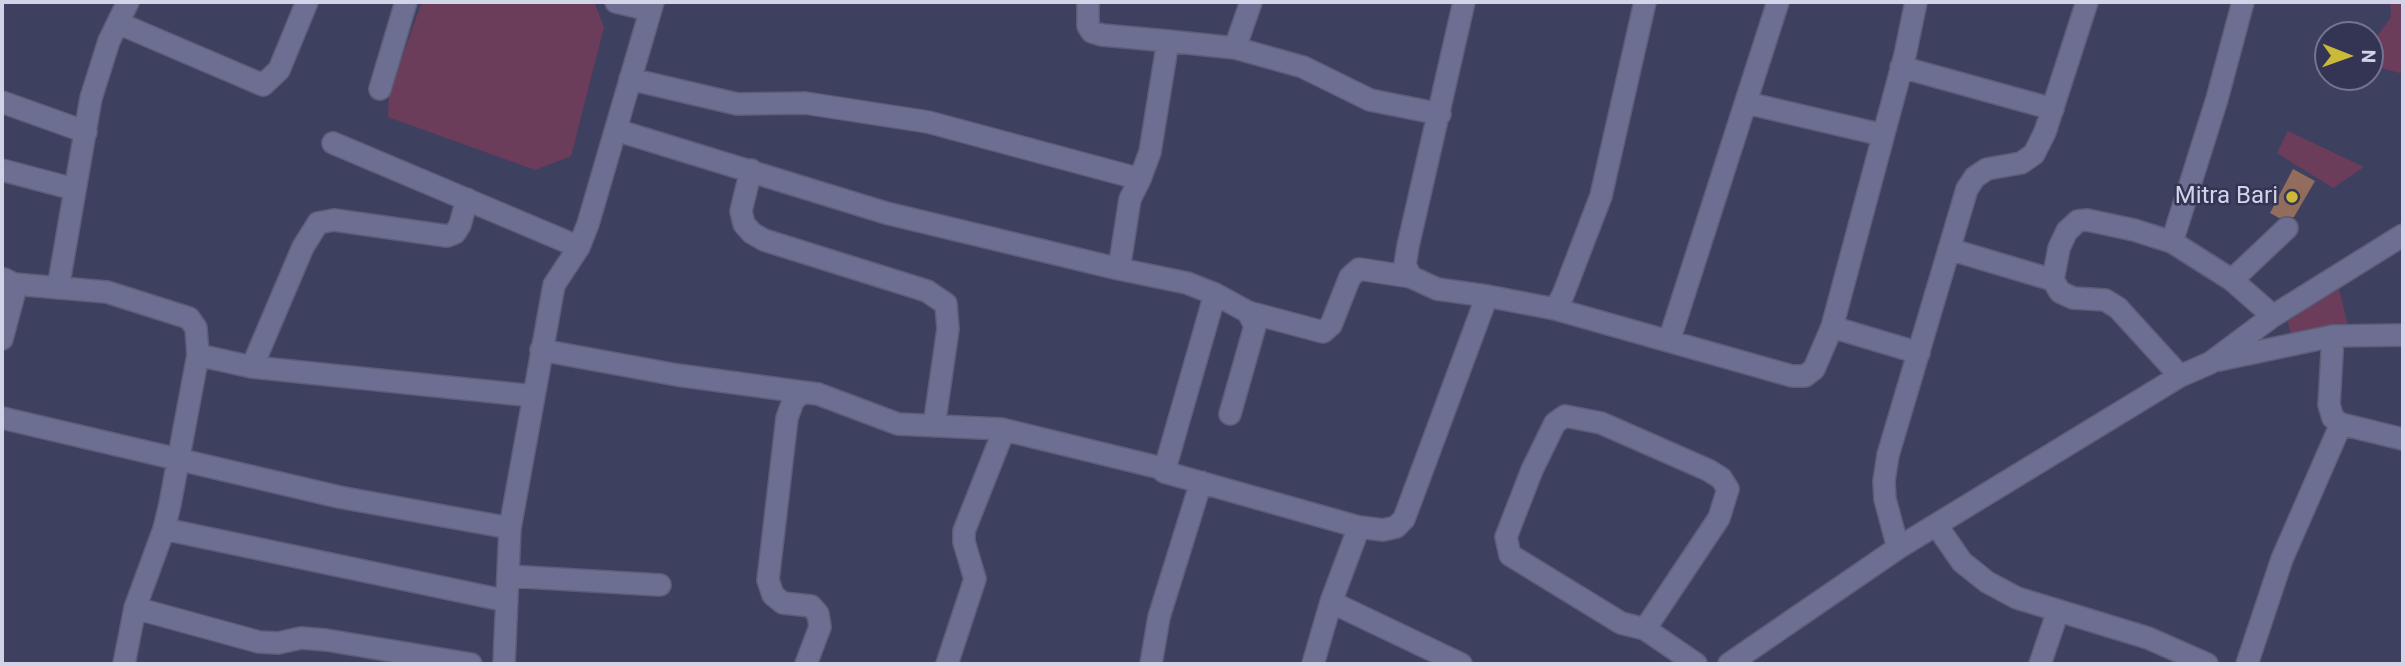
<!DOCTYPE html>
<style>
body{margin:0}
#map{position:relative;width:2405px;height:666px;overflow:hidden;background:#3e405f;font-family:Roboto,sans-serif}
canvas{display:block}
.frame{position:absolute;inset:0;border:4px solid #d1d3e7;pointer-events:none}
.north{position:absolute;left:2314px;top:21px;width:70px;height:70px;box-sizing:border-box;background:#343554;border:2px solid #73748f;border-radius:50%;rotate:91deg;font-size:19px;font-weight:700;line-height:28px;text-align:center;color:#d1d3e7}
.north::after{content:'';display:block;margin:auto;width:24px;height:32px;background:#cbba39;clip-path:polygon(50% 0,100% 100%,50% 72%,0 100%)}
</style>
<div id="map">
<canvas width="2405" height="666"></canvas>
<div class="frame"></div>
<div class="north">N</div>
</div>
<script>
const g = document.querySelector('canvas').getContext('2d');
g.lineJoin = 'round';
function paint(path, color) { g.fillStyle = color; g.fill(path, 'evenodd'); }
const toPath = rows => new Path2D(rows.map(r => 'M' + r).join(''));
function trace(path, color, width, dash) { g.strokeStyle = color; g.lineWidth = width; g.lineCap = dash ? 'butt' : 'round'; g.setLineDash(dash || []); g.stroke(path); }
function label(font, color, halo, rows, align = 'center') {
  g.font = font + ' Roboto,sans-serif'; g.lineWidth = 5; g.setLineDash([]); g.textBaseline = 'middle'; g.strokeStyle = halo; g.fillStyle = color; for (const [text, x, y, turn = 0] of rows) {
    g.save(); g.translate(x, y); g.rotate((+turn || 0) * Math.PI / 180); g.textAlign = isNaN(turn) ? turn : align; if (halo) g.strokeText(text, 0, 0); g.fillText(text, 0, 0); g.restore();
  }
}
const green = toPath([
 [422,2,594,2,604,27,571,156,535,170,388,117,389,93],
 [2390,2,2403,2,2403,65,2400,73,2370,65,2370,46,2391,17],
 [2288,131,2364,167,2333,188,2277,153],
 [2339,289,2348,325,2291,335,2287,317]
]);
const building = toPath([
 [2293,169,2315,181,2294,217,2279,218,2270,213]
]);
const minor = toPath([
 [616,2,650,10],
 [1088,2,1088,26,1092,32,1102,35,1168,41,1150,152,1140,179],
 [1251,2,1235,48,1303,67,1370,100,1440,114],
 [118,23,263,85,279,70,307,2],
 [1168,41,1235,48],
 [1901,67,2053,109],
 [630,79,737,104,805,103,928,122,1140,179,1130,199,1119,269,1187,283,1215,294,1164,472,1359,527,1383,530,1396,527,1404,519,1487,296,1555,309,1563,295,1601,196,1645,2],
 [380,89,406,2],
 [2,102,86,132],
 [1747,103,1883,135],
 [616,130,886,213,1119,269],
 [333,143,579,247],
 [2,170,74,189],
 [751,170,741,211,744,224,752,233,764,240,927,291,946,304,948,329,934,426],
 [2172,242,2217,99,2243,2],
 [1949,249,2053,280],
 [1411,277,1405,265,1408,246,1464,2],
 [2232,280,2287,228],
 [14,284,107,292,189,318,196,328,198,355,170,504,164,529,135,608,124,664],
 [58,288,91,98,109,41,128,2],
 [1215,294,1248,312,1255,326,1230,414],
 [1555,309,1792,376,1805,376,1814,369,1832,327,1919,353],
 [1248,312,1323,332,1331,325,1350,277,1359,269,1411,277,1437,289,1487,296],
 [1832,327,1905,55,1916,2],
 [2333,336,2329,405,2333,418,2341,424,2403,439],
 [2,339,14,294,14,284,4,279],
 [1669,341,1778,2],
 [541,350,677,375,802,392],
 [198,355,252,367,534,396,510,528],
 [2219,360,2333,336,2403,335],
 [252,367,303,247,318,223,334,220,447,236,455,233,460,225,467,199],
 [2180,376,2118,308,2105,300,2073,298,2060,292,2053,280,2059,248,2067,231,2078,221,2087,220,2134,230,2172,242,2232,280,2273,316],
 [534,396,554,285,579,247,588,224,653,2],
 [2,418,339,497,510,528,504,664],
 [1937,526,1962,562,1987,582,2017,598,2148,638,2207,664],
 [164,529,507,601],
 [1898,548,1885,499,1884,481,1888,455,1967,189,1975,177,1987,169,2021,163,2034,154,2045,132,2087,2],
 [508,576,660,585],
 [1331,602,1461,664],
 [135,608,259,642,278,643,301,638,326,640,471,664],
 [1645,629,1719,518,1728,489,1721,478,1708,470,1601,423,1565,416,1555,423,1532,470,1506,537,1510,555,1621,623,1645,629,1696,664],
 [806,664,820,627,818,614,811,606,783,603,773,595,768,580,787,418,793,401,802,392,818,394,898,424,1001,429,1165,469],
 [947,664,975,579,964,542,964,531,1004,430],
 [1151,664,1159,617,1201,482],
 [1313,664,1331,602,1359,527],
 [1729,664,1898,548,2180,376,2210,363,2273,316,2403,235],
 [2040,664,2058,611],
 [2247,664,2282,559,2341,424]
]);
const markers = [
 [2292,197,7,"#cbba39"]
];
const poiNames = [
 ["Mitra Bari",2278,197]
];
paint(green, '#6c3c5b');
paint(building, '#926c5d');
trace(minor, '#5c5d77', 24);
trace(minor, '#6d6f92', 21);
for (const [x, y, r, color] of markers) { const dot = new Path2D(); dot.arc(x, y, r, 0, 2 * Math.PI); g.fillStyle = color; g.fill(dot); trace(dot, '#343554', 2.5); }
label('24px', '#d1d3e7', '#343554', poiNames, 'right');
</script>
